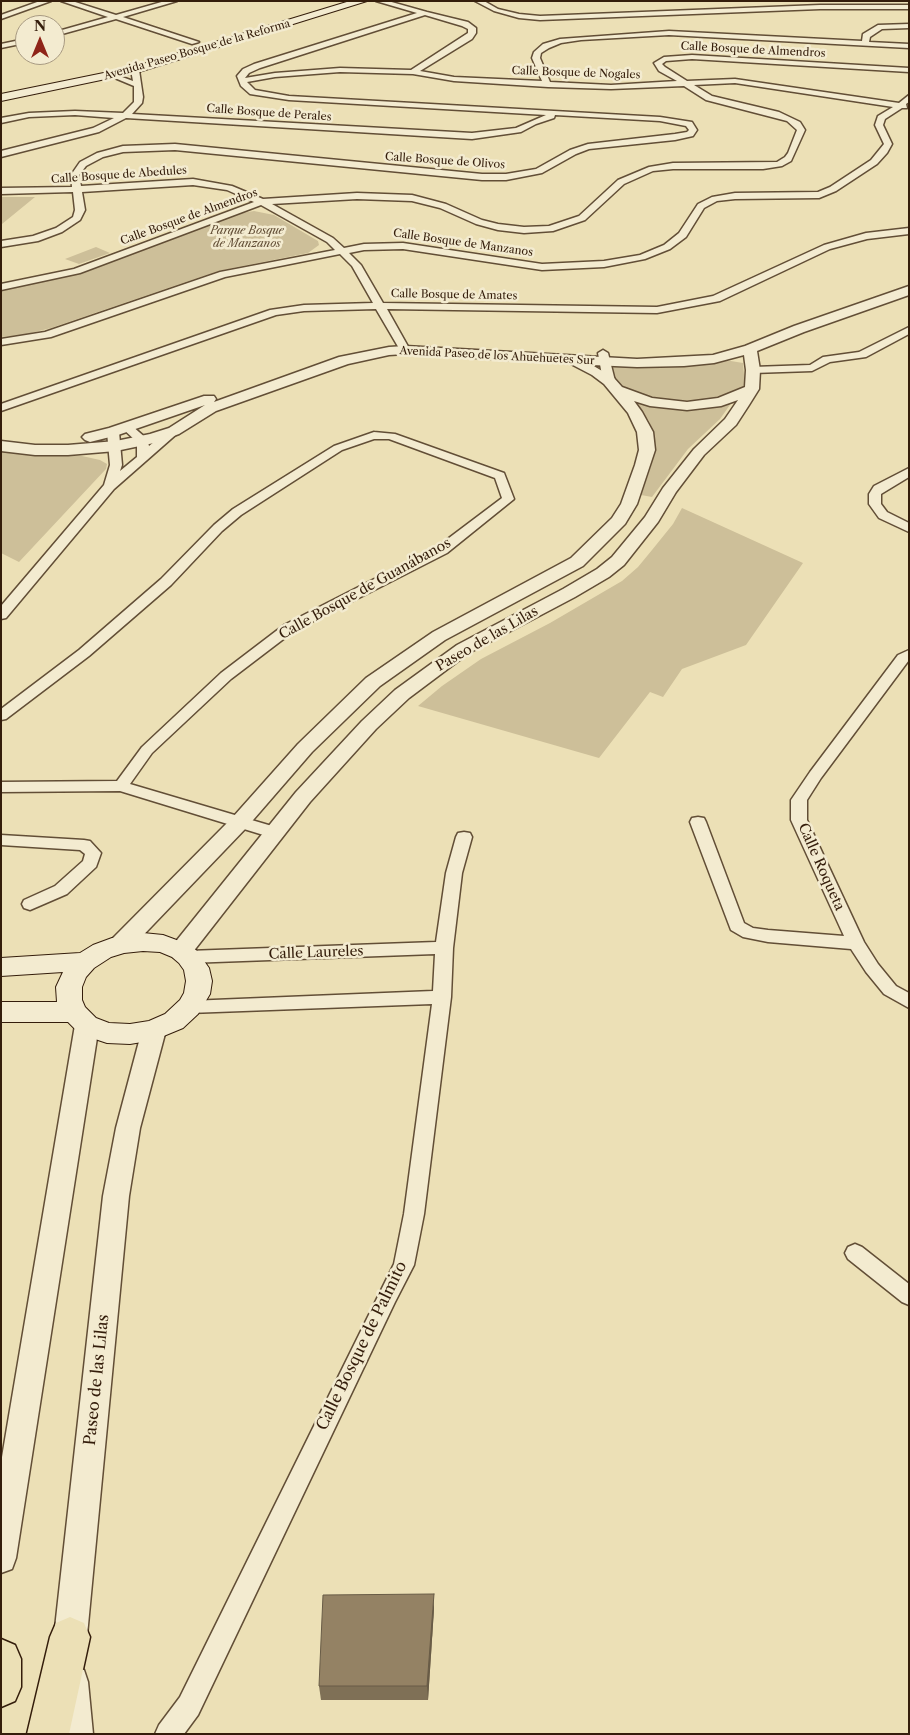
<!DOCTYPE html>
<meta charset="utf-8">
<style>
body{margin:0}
#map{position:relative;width:910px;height:1735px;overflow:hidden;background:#ece0b6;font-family:"Libre Caslon Text",serif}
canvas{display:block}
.frame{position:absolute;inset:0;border:2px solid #341d0b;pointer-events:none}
.north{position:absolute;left:15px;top:15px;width:50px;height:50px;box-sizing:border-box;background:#f3ebd0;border:1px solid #a79981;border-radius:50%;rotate:0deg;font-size:14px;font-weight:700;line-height:20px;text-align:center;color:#341d0b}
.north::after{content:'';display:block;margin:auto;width:18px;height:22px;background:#8f2418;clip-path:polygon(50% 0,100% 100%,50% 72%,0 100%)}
</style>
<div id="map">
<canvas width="910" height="1735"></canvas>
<div class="frame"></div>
<div class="north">N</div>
</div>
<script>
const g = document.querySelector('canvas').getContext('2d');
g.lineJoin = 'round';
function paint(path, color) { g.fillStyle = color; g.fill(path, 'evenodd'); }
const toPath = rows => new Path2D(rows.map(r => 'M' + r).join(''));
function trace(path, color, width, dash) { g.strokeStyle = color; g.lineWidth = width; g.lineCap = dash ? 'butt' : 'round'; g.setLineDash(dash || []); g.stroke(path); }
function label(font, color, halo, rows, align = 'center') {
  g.font = font + ' "Libre Caslon Text",serif'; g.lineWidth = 5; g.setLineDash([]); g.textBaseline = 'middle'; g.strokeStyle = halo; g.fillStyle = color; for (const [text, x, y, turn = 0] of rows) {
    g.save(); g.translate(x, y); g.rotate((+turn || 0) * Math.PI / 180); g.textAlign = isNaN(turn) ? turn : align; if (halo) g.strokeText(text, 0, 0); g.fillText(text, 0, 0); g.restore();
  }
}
const green = toPath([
 [1,197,35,197,2,224],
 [254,211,274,215,318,241,319,245,308,253,218,271,51,328,23,335,1,337,1,290,80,273,236,214],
 [96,247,110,253,79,264,65,259],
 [731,361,743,363,745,386,716,398,686,401,653,398,623,387,615,381,612,364],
 [635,402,656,406,720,405,732,402,720,419,688,449,652,497,641,495,651,466,655,441,649,421],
 [1,449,82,456,100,460,107,464,106,469,19,562,1,553],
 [682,508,803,563,746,645,682,669,663,697,650,692,599,758,418,706,442,686,481,659,550,623,622,581,638,567,652,550,673,524]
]);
const minor = toPath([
 [40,1,51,1,1,19,1,15,40,1],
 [61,1,72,1,116,15,165,1,177,1,123,17,199,42,192,44,116,19,55,36,55,32,108,17,61,1],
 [376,1,388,1,427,12,468,22,476,28,476,33,472,39,420,71,454,77,542,81,532,58,534,52,543,44,560,39,669,31,862,41,863,34,878,25,909,24,909,28,882,29,870,37,869,42,909,44,909,48,669,35,581,40,561,43,549,48,541,53,540,58,550,82,611,85,677,81,659,71,654,63,664,57,692,55,909,68,909,72,692,59,666,61,662,64,665,67,687,81,735,79,899,103,909,95,909,102,906,104,907,108,902,108,885,119,883,125,892,144,887,153,877,164,836,191,819,198,735,199,717,201,704,208,686,237,670,249,645,259,604,267,542,270,403,249,364,250,349,253,361,265,383,303,657,307,713,296,824,245,866,233,909,228,909,234,867,239,830,249,720,301,657,313,387,309,410,350,405,353,400,350,376,309,304,311,276,315,1,411,1,404,270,310,304,305,373,303,352,266,340,254,225,277,51,337,1,345,1,339,45,332,220,272,335,250,327,242,261,205,80,273,1,290,1,284,74,269,254,202,227,190,193,185,82,192,85,210,80,220,62,232,38,241,1,247,1,241,33,236,56,228,73,217,75,210,73,192,1,194,1,188,72,187,71,175,80,162,97,153,123,146,175,144,482,174,506,174,536,169,570,150,588,144,675,134,687,132,689,130,686,126,660,121,555,115,554,118,536,124,521,132,472,139,126,118,99,132,1,157,1,151,93,128,114,118,75,115,29,117,1,123,1,118,29,113,75,111,123,113,134,102,134,86,110,76,114,74,133,81,131,70,135,68,139,70,143,97,142,103,132,114,472,133,516,128,546,115,289,100,250,94,241,86,237,76,243,69,254,64,417,13,376,1],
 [425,15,462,26,468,29,468,33,411,70,340,68,275,73,245,78,249,73,260,68,425,15],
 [340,72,413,74,454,81,548,87,611,89,684,86,706,100,787,121,797,130,788,153,785,157,777,162,673,163,649,167,618,180,579,216,549,226,524,227,498,224,482,220,446,204,412,195,357,193,263,199,232,186,193,179,81,186,79,175,86,166,103,157,123,152,175,150,482,180,506,180,542,173,576,154,589,149,675,140,693,136,697,130,692,122,660,117,289,96,255,90,247,82,275,77,340,72],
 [735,83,893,107,878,116,875,125,884,144,871,160,830,187,818,192,735,193,712,197,698,204,679,233,664,245,640,255,604,261,542,264,403,243,364,244,344,248,333,238,272,204,357,199,412,201,440,208,476,224,498,230,524,233,553,231,585,220,624,184,653,171,673,169,763,169,782,166,791,161,805,130,800,122,779,112,712,96,694,85,735,83],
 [475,1,484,1,498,9,519,14,540,16,820,5,909,5,909,9,820,9,540,20,519,18,494,11,475,1],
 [25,39,25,43,1,48,1,44,25,39],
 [909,327,909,334,866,357,830,362,812,371,753,373,748,370,753,367,810,365,823,357,859,352,909,327],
 [603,350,608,353,615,381,609,384,603,381,598,353,603,350],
 [127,424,131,425,147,439,149,446,170,429,178,429,180,431,114,489,6,618,1,619,1,606,104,485,110,465,107,432,109,430,117,430,119,432,122,465,120,471,137,457,137,442,121,427,127,424],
 [374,432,395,434,504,473,514,499,447,553,294,631,231,679,152,753,130,784,282,829,284,833,282,837,276,838,270,837,120,791,1,792,1,782,117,781,142,747,221,673,284,625,437,547,502,498,495,478,389,439,374,439,342,450,241,515,222,531,171,585,89,656,6,719,1,720,1,709,79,650,161,579,214,525,233,509,334,446,374,432],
 [909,468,909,477,881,494,881,504,887,512,909,523,909,532,879,518,869,504,869,494,874,486,909,468],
 [909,650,909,660,821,778,807,800,807,820,864,942,878,964,896,986,909,993,909,1008,884,994,866,972,851,949,768,942,743,937,731,930,690,822,692,818,698,817,704,818,706,822,744,923,753,928,768,930,844,936,791,820,791,800,810,772,898,655,909,650],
 [464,832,470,833,472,837,462,873,453,948,451,997,424,1214,414,1265,395,1302,198,1715,184,1734,155,1734,159,1725,180,1697,394,1264,404,1214,432,1004,189,1013,183,1012,180,1007,183,1002,189,1001,433,991,435,954,188,963,182,961,179,957,182,953,188,951,436,942,446,873,456,837,458,833,464,832],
 [1,835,84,840,90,841,101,853,96,867,67,894,30,910,24,908,22,904,24,900,55,886,83,861,85,854,80,850,1,845,1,835],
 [855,1244,862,1247,909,1284,909,1305,902,1302,848,1259,845,1253,848,1247,855,1244]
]);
const tertiary = toPath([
 [909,286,909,295,804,332,757,351,760,370,759,389,749,405,736,425,704,455,676,492,658,522,624,565,609,577,575,597,469,653,409,698,376,729,310,802,189,957,181,959,173,957,170,951,173,945,296,792,362,721,395,690,457,645,563,589,597,569,612,557,645,517,663,488,694,449,725,419,738,400,721,406,687,410,650,406,634,401,642,412,653,432,655,450,637,504,625,524,583,566,445,640,380,686,312,752,247,827,129,950,121,952,113,950,110,944,113,938,233,817,298,744,366,678,433,632,571,558,612,518,621,504,635,465,639,450,637,432,628,413,604,384,592,375,569,363,405,354,389,355,348,364,216,411,179,434,154,443,116,451,68,455,35,455,1,451,1,441,35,445,68,445,116,441,150,434,169,428,205,405,118,435,90,442,85,440,82,437,85,434,109,428,204,396,214,396,216,399,214,402,339,357,389,347,405,346,637,359,713,355,745,346,794,326,909,286],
 [744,355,746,370,745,387,718,398,687,402,652,398,622,387,614,378,592,365,637,367,684,366,714,363,744,355],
 [87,1016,95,1019,99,1025,16,1558,12,1569,1,1573,1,1463,75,1025,79,1019,87,1016],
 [154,1021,162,1024,166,1030,140,1128,129,1196,86,1646,81,1657,70,1662,59,1657,54,1646,54,1637,103,1196,116,1128,142,1030,146,1024,154,1021],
 [72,1666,84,1670,88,1682,93,1734,59,1734,56,1682,60,1670,72,1666]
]);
const secondary = toPath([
 [350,1,367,1,139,72,1,101,1,94,133,67,350,1],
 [143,933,163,935,190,945,197,951,209,968,212,981,210,994,198,1014,183,1028,154,1040,130,1044,107,1043,98,1040,78,1032,68,1022,1,1022,1,1002,57,1002,56,987,63,972,1,976,1,958,80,953,93,945,112,938,143,933],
 [143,951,160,952,172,957,179,963,184,970,186,981,184,993,180,1000,165,1014,149,1021,130,1024,109,1023,96,1018,85,1007,82,1000,82,987,86,977,94,968,111,957,124,953,143,951]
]);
const primary = toPath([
 [70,1617,84,1623,90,1637,69,1734,27,1734,50,1637,56,1623,70,1617],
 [1,1639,15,1645,21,1659,21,1687,15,1701,1,1707,1,1639]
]);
const wall = toPath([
 [434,1609,428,1700,321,1700,319,1686]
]);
const shadedWall = toPath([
 [434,1594,434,1609,428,1700,427,1686]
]);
const building = toPath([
 [434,1594,427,1686,319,1686,323,1595,434,1594]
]);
const farStreetnames = [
 ["Avenida Paseo Bosque de la Reforma",197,50,-16],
 ["Calle Bosque de Almendros",753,50,3],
 ["Calle Bosque de Nogales",576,73,2],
 ["Calle Bosque de Perales",269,113,4],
 ["Calle Bosque de Olivos",445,161,4],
 ["Calle Bosque de Abedules",119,175,-4],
 ["Calle Bosque de Almendros",189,217,-20],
 ["Calle Bosque de Manzanos",463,243,8],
 ["Calle Bosque de Amates",454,295,1],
 ["Avenida Paseo de los Ahuehuetes Sur",497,356,3]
];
const farParknames = [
 ["Parque Bosque",247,231],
 ["de Manzanos",247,244]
];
const streetNames = [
 ["Calle Bosque de Guanábanos",365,589,-29],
 ["Paseo de las Lilas",487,639,-30],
 ["Calle Roqueta",821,867,66],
 ["Calle Laureles",316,953,-2]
];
const nearStreetnames = [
 ["Calle Bosque de Palmito",362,1346,-64],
 ["Paseo de las Lilas",97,1380,-84]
];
paint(green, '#cdbf99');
trace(minor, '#624e36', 3);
trace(tertiary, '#624e36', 3);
trace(secondary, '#341d0b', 2);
trace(primary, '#341d0b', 3);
paint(minor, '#f3ebd0');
paint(tertiary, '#f3ebd0');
paint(secondary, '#f3ebd0');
paint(primary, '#ece0b6');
paint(wall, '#7f7056');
paint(shadedWall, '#685b46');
paint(building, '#948264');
trace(building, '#685b46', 1);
label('11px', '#341d0b', '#f3ebd0', farStreetnames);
label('italic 11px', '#624e36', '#f3ebd0', farParknames);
label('14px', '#341d0b', '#f3ebd0', streetNames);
label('16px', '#341d0b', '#f3ebd0', nearStreetnames);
</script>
